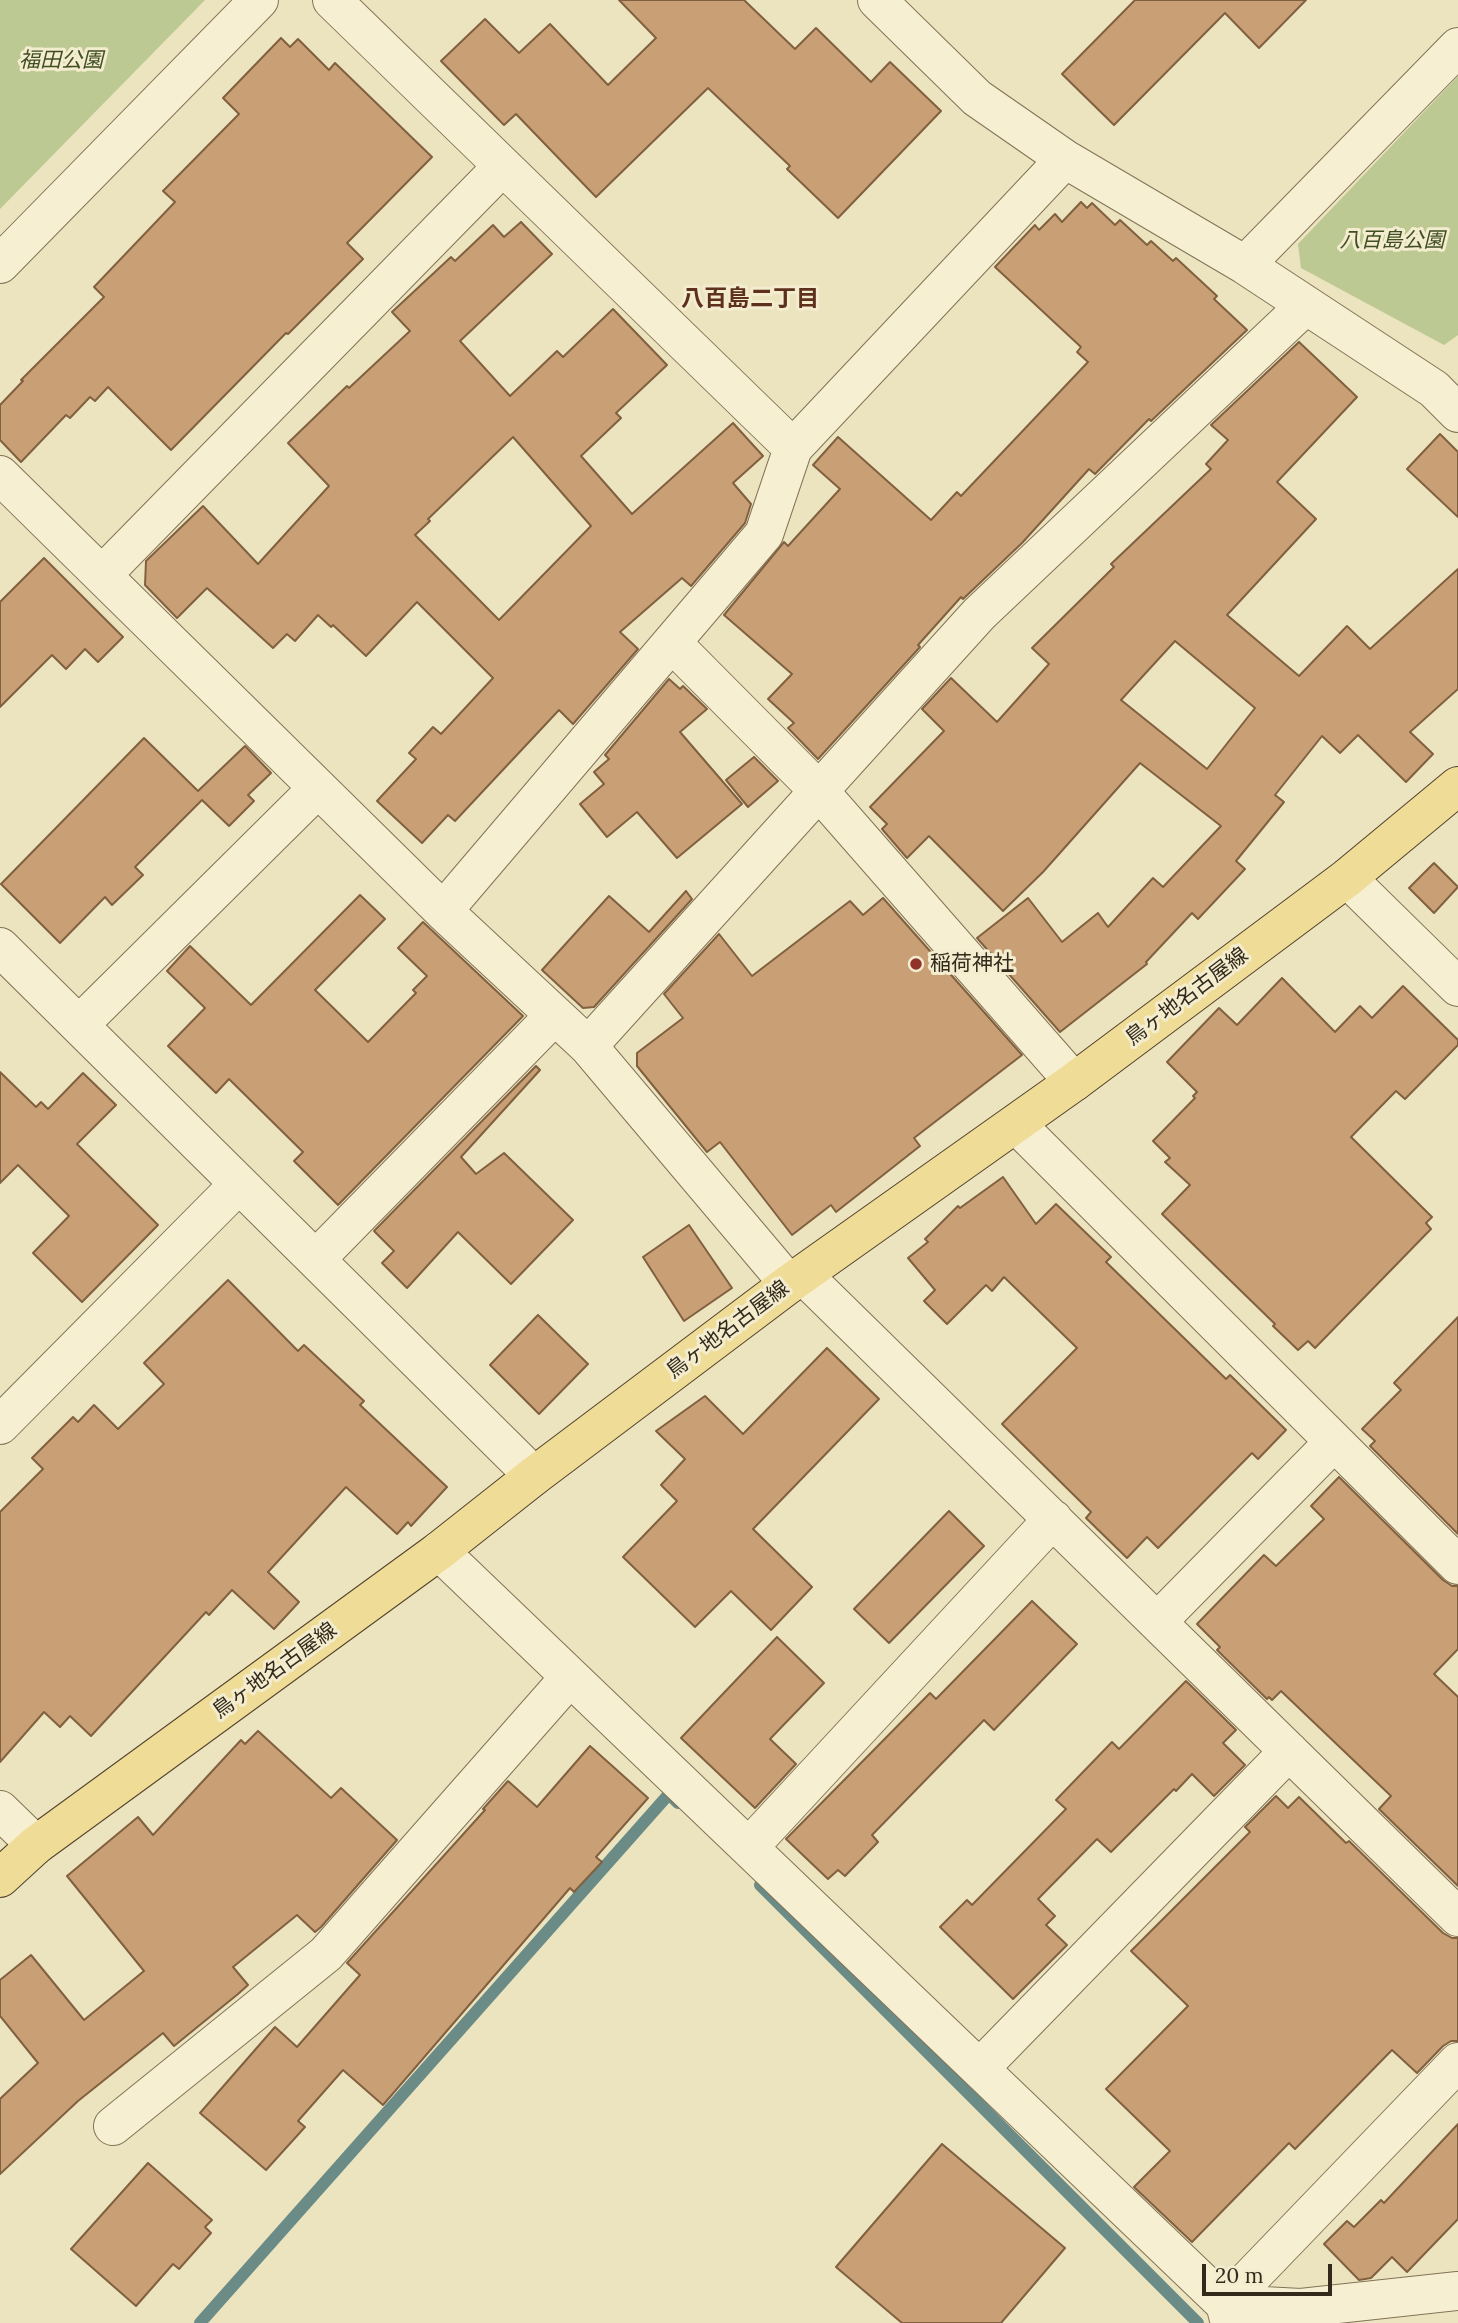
<!DOCTYPE html>
<meta charset="utf-8">
<style>
body{margin:0}
#map{position:relative;width:1458px;height:2323px;overflow:hidden;background:#ece3bf;font-family:Lora,serif}
canvas{display:block}
.scale{position:absolute;left:1202px;top:2264px;width:130px;height:32px;box-sizing:border-box;border:4px solid #332a1c;border-top:0;padding-left:9px;font-size:21px;line-height:24px;white-space:nowrap;color:#332a1c;-webkit-text-stroke:5px #f3ecce;paint-order:stroke}
</style>
<div id="map">
<canvas width="1458" height="2323"></canvas>
<div class="scale">20 m</div>
</div>
<script>
const g = document.querySelector('canvas').getContext('2d');
g.lineJoin = 'round';
function paint(path, color) { g.fillStyle = color; g.fill(path, 'evenodd'); }
const toPath = rows => new Path2D(rows.map(r => 'M' + r).join(''));
function trace(path, color, width, dash) { g.strokeStyle = color; g.lineWidth = width; g.lineCap = dash ? 'butt' : 'round'; g.setLineDash(dash || []); g.stroke(path); }
function label(font, color, halo, rows, align = 'center') {
  g.font = font + ' Lora,"Noto Sans JP",serif'; g.lineWidth = 6; g.setLineDash([]); g.textBaseline = 'middle'; g.strokeStyle = halo; g.fillStyle = color; for (const [text, x, y, turn = 0] of rows) {
    g.save(); g.translate(x, y); g.rotate((+turn || 0) * Math.PI / 180); g.textAlign = isNaN(turn) ? turn : align; if (halo) g.strokeText(text, 0, 0); g.fillText(text, 0, 0); g.restore();
  }
}
const green = toPath([
 [0,0,205,0,0,209],
 [1458,76,1458,335,1444,345,1301,268,1298,244]
]);
const stream = toPath([
 [760,1885,1198,2323],
 [200,2323,669,1794,678,1803]
]);
const building = toPath([
 [619,0,744,0,795,49,816,28,871,82,890,62,941,111,838,218,787,169,790,166,708,88,596,197,516,114,504,125,441,61,485,19,519,53,550,24,608,85,656,38,619,0],
 [1135,0,1306,0,1259,48,1225,13,1114,125,1062,74,1135,0],
 [281,38,290,47,298,39,329,70,335,63,432,157,347,243,363,259,288,334,286,333,171,450,108,387,95,401,90,397,70,418,66,415,21,462,0,440,0,405,23,381,21,380,104,297,94,287,175,202,163,191,239,114,223,98,281,38],
 [1081,202,1087,208,1092,203,1115,225,1120,220,1147,245,1151,241,1173,261,1176,258,1217,296,1214,299,1247,330,1151,421,1149,419,1095,474,1089,469,1022,543,963,599,961,597,918,645,920,647,818,759,788,728,794,723,768,699,792,674,724,615,784,542,788,546,840,489,813,465,838,437,931,520,957,492,961,496,1088,362,1077,352,1081,347,995,267,1035,225,1039,230,1055,214,1062,222,1081,202],
 [521,222,552,254,460,341,510,396,557,351,563,357,613,309,667,365,616,413,621,418,581,456,632,514,733,423,763,456,733,483,751,504,745,523,691,586,682,578,620,632,638,649,573,724,559,710,455,821,448,815,422,843,377,801,416,759,409,753,433,727,441,734,493,678,417,602,366,656,333,625,331,627,318,615,295,641,287,634,273,648,207,588,177,618,145,585,146,561,203,506,258,564,329,486,288,443,347,386,349,388,410,331,392,312,451,257,455,261,493,225,504,237,521,222],
 [513,437,591,526,499,620,415,535,430,521,428,519,513,437],
 [1299,342,1357,397,1277,482,1316,519,1227,615,1299,676,1347,626,1370,649,1458,569,1458,689,1410,732,1433,754,1406,782,1358,735,1340,753,1322,736,1275,795,1284,802,1236,861,1245,869,1198,919,1192,913,1146,962,1147,964,1060,1032,977,938,1028,898,1062,942,1098,913,1108,927,1153,878,1163,887,1221,826,1140,763,1043,872,1003,911,929,836,907,858,882,829,887,824,870,807,944,731,922,709,951,678,997,722,1049,664,1032,648,1114,567,1111,564,1211,469,1206,464,1228,440,1211,425,1299,342],
 [1175,641,1255,708,1207,769,1121,700,1175,641],
 [1440,434,1458,452,1458,517,1407,469,1440,434],
 [44,558,123,637,98,662,85,649,66,669,52,655,0,707,0,602,44,558],
 [669,679,680,689,683,686,707,709,680,732,742,804,677,858,637,812,607,837,580,804,604,784,594,772,609,759,605,755,669,679],
 [144,738,198,791,245,746,271,773,248,795,254,801,229,826,202,800,135,867,143,875,112,905,105,897,60,943,1,884,144,738],
 [754,757,778,781,748,807,726,780,754,757],
 [1434,863,1458,887,1434,913,1409,888,1434,863],
 [686,891,692,899,594,1007,583,1008,542,970,609,896,649,932,686,891],
 [360,895,385,919,315,990,368,1042,416,993,413,990,427,976,398,948,423,922,523,1016,338,1205,294,1161,303,1152,229,1079,216,1093,168,1046,205,1008,167,971,190,946,251,1005,360,895],
 [883,898,1022,1055,914,1138,920,1146,836,1212,831,1205,792,1235,720,1142,707,1152,637,1066,637,1053,683,1018,664,994,719,934,752,976,850,901,863,915,883,898],
 [1282,978,1335,1032,1360,1006,1372,1018,1403,986,1458,1040,1458,1045,1405,1099,1396,1091,1351,1137,1432,1217,1426,1223,1431,1229,1315,1348,1308,1341,1298,1350,1273,1326,1275,1324,1162,1214,1190,1185,1165,1162,1170,1158,1153,1141,1195,1098,1193,1096,1197,1092,1167,1062,1219,1008,1237,1025,1282,978],
 [536,1066,540,1070,461,1157,476,1174,504,1153,573,1220,511,1284,458,1232,407,1288,382,1263,394,1251,374,1231,536,1066],
 [0,1072,36,1107,41,1102,48,1109,83,1073,116,1105,77,1144,158,1225,82,1302,33,1253,69,1216,18,1165,0,1183,0,1072],
 [1003,1177,1036,1224,1056,1204,1111,1257,1106,1262,1226,1379,1230,1375,1286,1430,1258,1459,1252,1453,1158,1548,1147,1537,1127,1558,1086,1518,1091,1512,1002,1424,1077,1348,1004,1277,992,1291,986,1285,947,1324,924,1301,935,1290,908,1258,928,1242,925,1239,958,1206,960,1208,1003,1177],
 [689,1225,732,1288,684,1321,643,1257,689,1225],
 [228,1280,298,1351,304,1345,364,1401,360,1405,447,1487,411,1526,408,1522,397,1534,346,1487,268,1572,299,1602,274,1629,232,1590,209,1615,206,1612,91,1736,70,1716,60,1727,44,1712,0,1762,0,1512,43,1469,32,1458,73,1417,78,1422,94,1405,118,1429,164,1384,144,1363,228,1280],
 [538,1315,588,1364,539,1414,490,1365,538,1315],
 [1458,1317,1458,1534,1370,1446,1375,1441,1362,1429,1401,1390,1394,1383,1458,1317],
 [827,1348,879,1399,753,1529,812,1587,771,1630,731,1591,695,1627,623,1557,677,1501,661,1485,685,1459,656,1431,705,1396,743,1434,827,1348],
 [1339,1477,1443,1580,1452,1586,1458,1586,1458,1649,1434,1674,1458,1697,1458,1886,1379,1809,1391,1796,1281,1691,1272,1700,1269,1697,1267,1699,1217,1650,1220,1647,1197,1624,1264,1555,1276,1566,1324,1519,1311,1506,1339,1477],
 [949,1511,984,1546,889,1643,854,1609,949,1511],
 [1032,1601,1077,1644,994,1730,984,1720,872,1835,878,1842,845,1876,838,1870,828,1879,786,1839,930,1693,936,1699,1032,1601],
 [777,1637,824,1683,770,1739,796,1764,755,1808,681,1738,777,1637],
 [1186,1681,1236,1730,1223,1743,1245,1765,1214,1796,1192,1774,1176,1791,1174,1789,1111,1852,1097,1839,1038,1899,1055,1916,1046,1925,1067,1945,1013,1999,940,1927,967,1900,972,1905,1066,1809,1056,1800,1112,1742,1119,1749,1186,1681],
 [258,1731,331,1798,341,1788,397,1840,321,1927,315,1932,297,1915,233,1967,248,1985,238,1994,174,2046,163,2033,78,2101,0,2174,0,2099,38,2063,0,2016,0,1980,31,1955,84,2020,144,1971,67,1876,138,1817,153,1835,241,1740,245,1744,258,1731],
 [590,1746,648,1798,596,1857,602,1862,574,1892,570,1888,383,2105,343,2070,298,2121,305,2127,266,2170,200,2113,275,2027,297,2047,360,1975,347,1963,485,1810,483,1809,508,1781,537,1807,590,1746],
 [1276,1796,1288,1808,1299,1797,1346,1843,1349,1841,1443,1933,1452,1938,1458,1938,1458,2041,1451,2041,1443,2046,1417,2073,1392,2050,1295,2149,1289,2143,1192,2242,1134,2187,1170,2151,1106,2089,1188,2006,1131,1951,1250,1832,1245,1827,1276,1796],
 [1458,2124,1458,2219,1407,2272,1392,2257,1371,2278,1359,2280,1324,2244,1347,2221,1354,2227,1381,2200,1384,2203,1458,2124],
 [942,2144,1065,2248,1001,2323,902,2323,836,2267,942,2144],
 [148,2163,212,2220,205,2227,211,2233,179,2269,173,2264,136,2306,71,2249,148,2163]
]);
const minor = toPath([
 [332,0,793,448],
 [877,0,977,98,1065,159,1245,265,1434,389,1458,413],
 [0,264,259,0],
 [1245,265,1458,47],
 [0,475,443,911,588,1046,789,1284],
 [102,575,502,167],
 [672,643,819,791,1074,1082],
 [1347,878,1458,987],
 [443,911,764,534,793,448,1065,159],
 [0,947,534,1476],
 [79,1025,318,788],
 [588,1046,979,614,1306,305],
 [1016,1124,1458,1565],
 [316,1259,555,1015],
 [803,1275,1458,1917],
 [0,1425,239,1184],
 [439,1551,1225,2304,1230,2323],
 [1157,1622,1333,1443],
 [0,1810,36,1845],
 [749,1847,1053,1519],
 [980,2068,1289,1751],
 [113,2126,326,1954,570,1677],
 [1225,2304,1458,2062],
 [1225,2304,1301,2308,1458,2291]
]);
const major = toPath([
 [0,1878,36,1845,439,1551,534,1476,789,1284,1074,1082,1347,878,1458,786]
]);
const markers = [
 [916,964,7,"#90342a"]
];
const parkNames = [
 ["福田公園",61,61],
 ["八百島公園",1392,241]
];
const poiNames = [
 ["稲荷神社",930,964]
];
const streetNames = [
 ["鳥ヶ地名古屋線",1187,997,-37],
 ["鳥ヶ地名古屋線",728,1330,-37],
 ["鳥ヶ地名古屋線",275,1671,-36]
];
const neighbourhoodNames = [
 ["八百島二丁目",750,299]
];
paint(green, '#bdc993');
trace(stream, '#6a8b86', 12);
paint(building, '#c9a076');
trace(building, '#81603f', 2);
trace(minor, '#837358', 40);
trace(major, '#51412c', 40);
trace(minor, '#f7efd1', 38);
trace(major, '#efdc97', 38);
for (const [x, y, r, color] of markers) { const dot = new Path2D(); dot.arc(x, y, r, 0, 2 * Math.PI); g.fillStyle = color; g.fill(dot); trace(dot, '#f3ecce', 2.5); }
label('italic 21px', '#404f23', '#f3ecce', parkNames);
label('21px', '#332a1c', '#f3ecce', poiNames, 'left');
label('21px', '#332a1c', '#f3ecce', streetNames);
label('bold 23px', '#5e311d', '#f3ecce', neighbourhoodNames);
</script>
